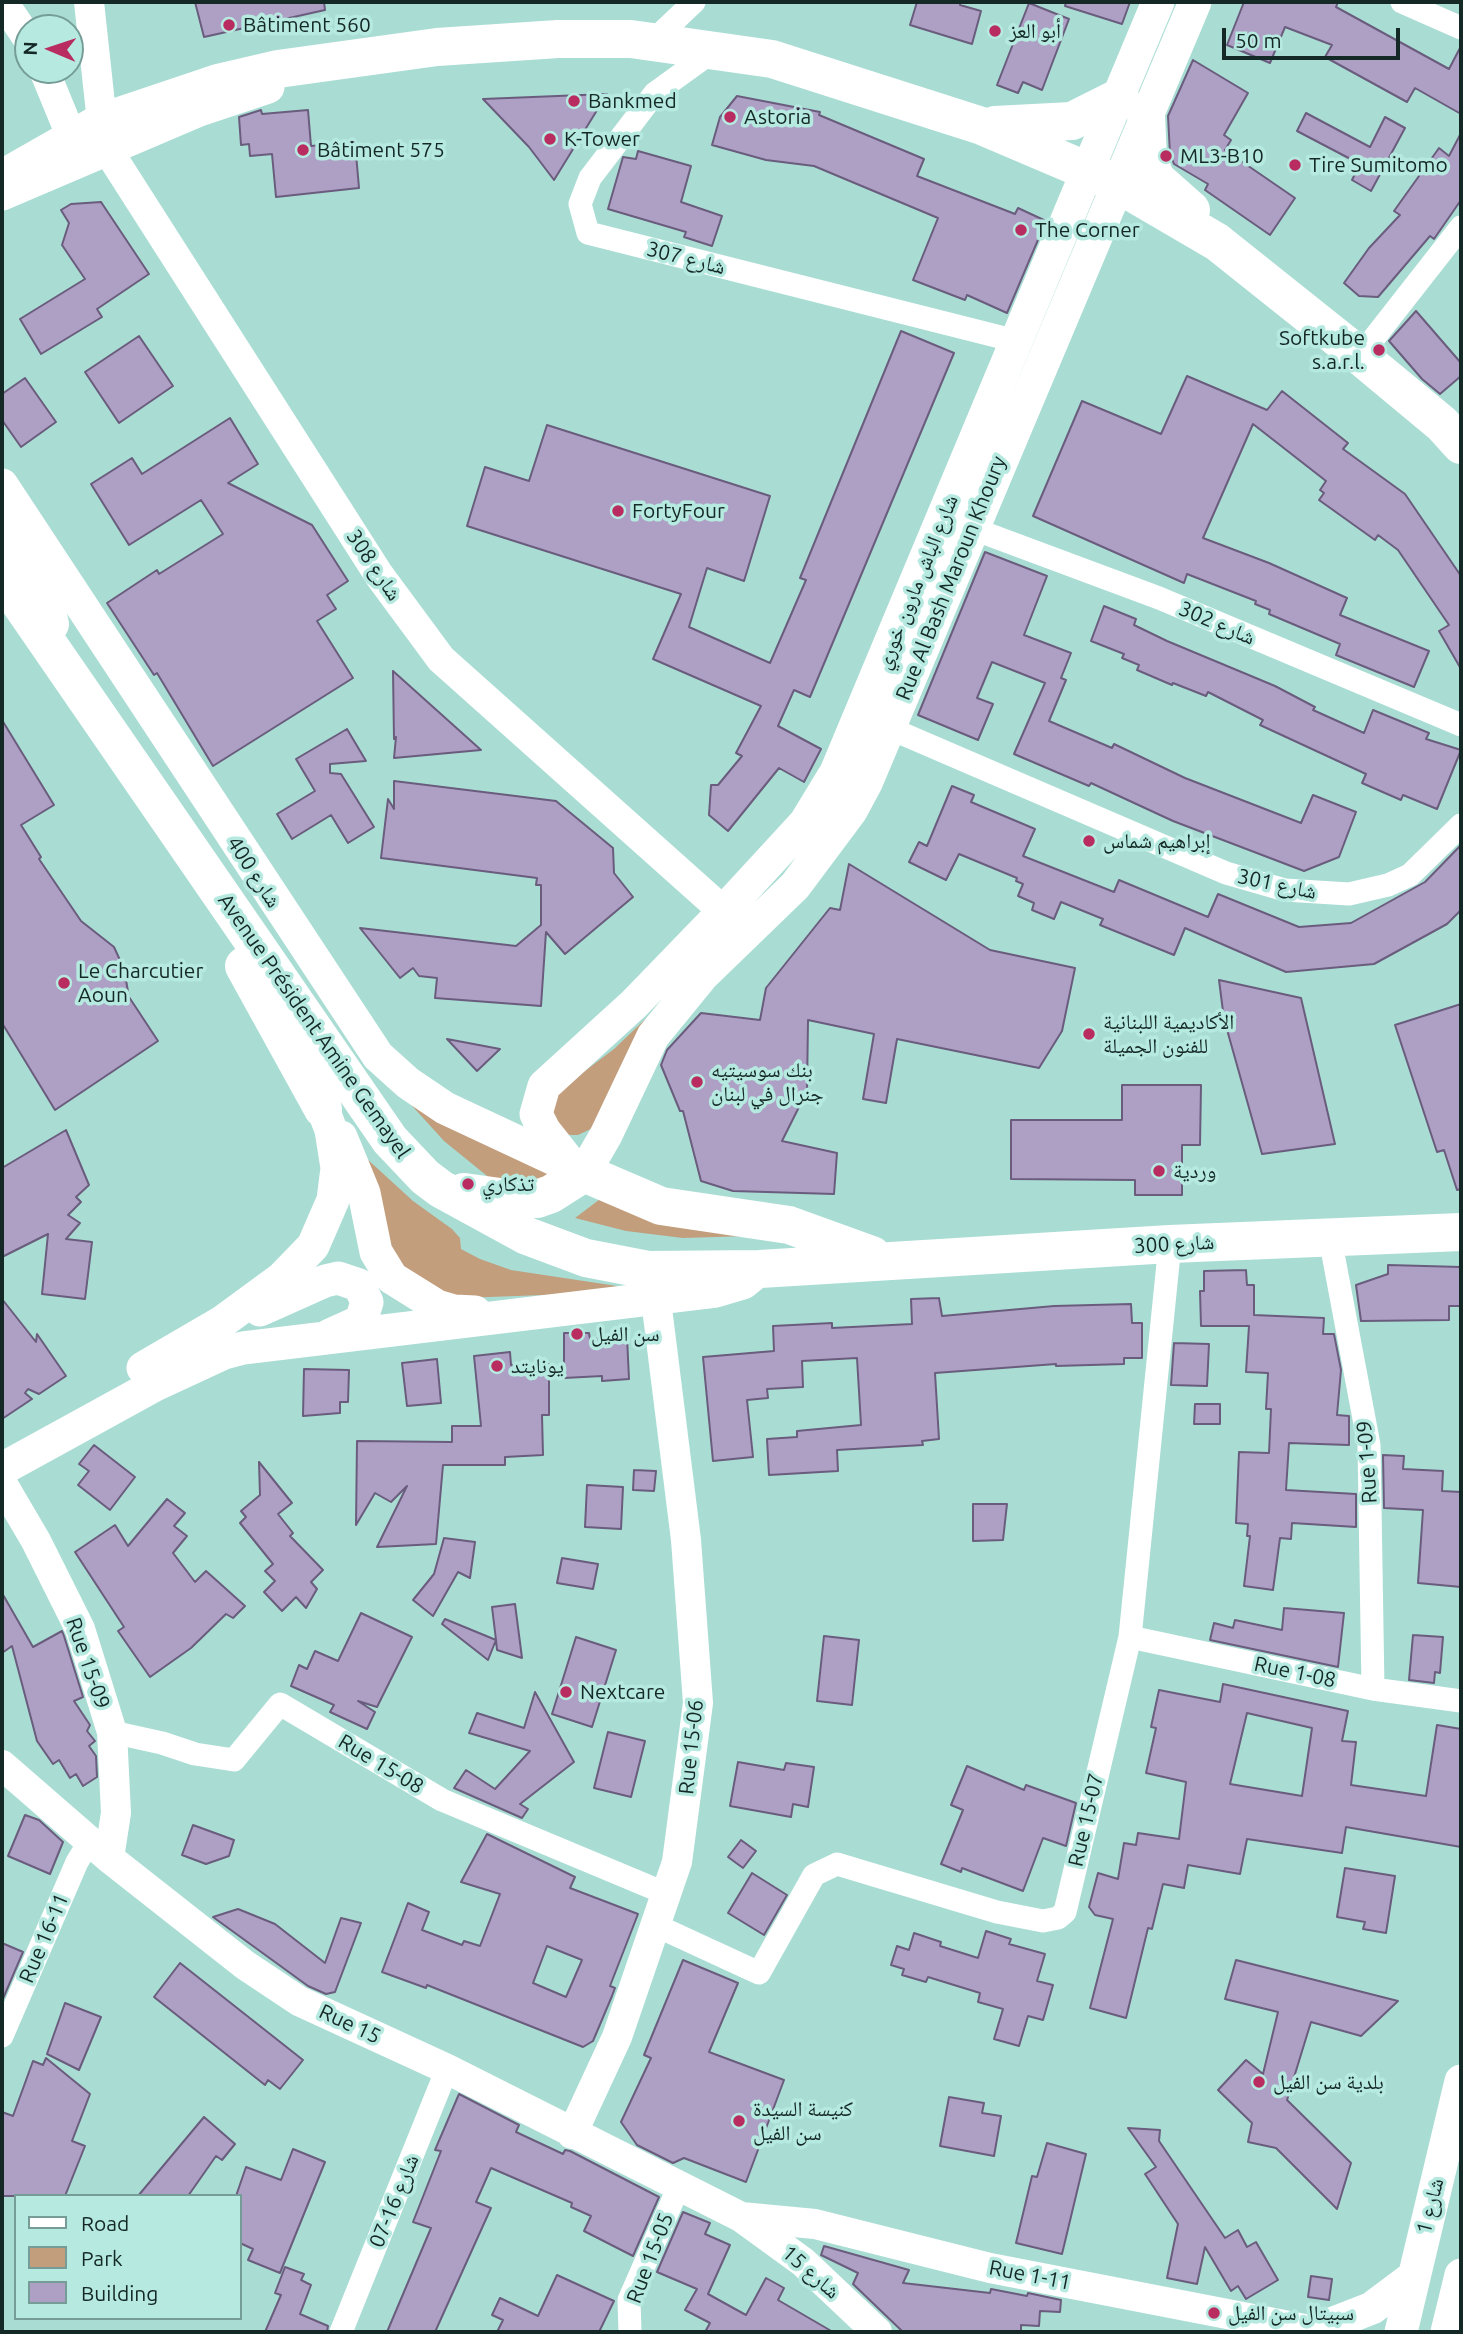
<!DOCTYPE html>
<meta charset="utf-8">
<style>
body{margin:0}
#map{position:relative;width:1463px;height:2334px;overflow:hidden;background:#a9ddd4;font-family:Ubuntu,sans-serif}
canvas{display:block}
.frame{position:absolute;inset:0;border:4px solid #142825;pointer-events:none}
.legend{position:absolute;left:14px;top:2194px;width:228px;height:126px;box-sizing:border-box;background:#b6eae1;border:2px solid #759c96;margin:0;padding:9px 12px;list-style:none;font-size:21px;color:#142825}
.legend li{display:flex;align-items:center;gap:14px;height:35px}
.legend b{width:35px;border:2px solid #759c96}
.north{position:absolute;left:14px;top:14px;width:70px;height:70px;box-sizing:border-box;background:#b6eae1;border:2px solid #759c96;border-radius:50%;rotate:272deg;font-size:19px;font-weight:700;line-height:28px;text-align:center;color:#142825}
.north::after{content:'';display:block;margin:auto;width:24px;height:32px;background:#b92c60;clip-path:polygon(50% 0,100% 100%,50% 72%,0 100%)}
.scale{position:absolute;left:1222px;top:28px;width:178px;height:32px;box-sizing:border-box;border:4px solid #142825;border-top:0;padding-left:9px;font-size:21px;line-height:24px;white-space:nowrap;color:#142825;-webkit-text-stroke:5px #b6eae1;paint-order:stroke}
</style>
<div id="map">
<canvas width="1463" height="2334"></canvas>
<div class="frame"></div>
<ul class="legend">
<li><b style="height:9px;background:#fff"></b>Road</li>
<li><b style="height:19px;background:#c29e7d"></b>Park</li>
<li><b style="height:19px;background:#aea0c4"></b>Building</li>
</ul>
<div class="north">N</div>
<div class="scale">50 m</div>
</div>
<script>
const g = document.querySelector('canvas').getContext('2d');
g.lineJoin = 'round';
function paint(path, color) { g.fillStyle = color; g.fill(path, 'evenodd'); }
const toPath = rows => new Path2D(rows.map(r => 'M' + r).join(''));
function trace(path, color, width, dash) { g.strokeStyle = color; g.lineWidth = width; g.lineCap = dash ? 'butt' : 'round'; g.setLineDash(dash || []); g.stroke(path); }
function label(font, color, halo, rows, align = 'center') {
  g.font = font + ' Ubuntu,"Noto Naskh Arabic",sans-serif'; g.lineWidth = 7; g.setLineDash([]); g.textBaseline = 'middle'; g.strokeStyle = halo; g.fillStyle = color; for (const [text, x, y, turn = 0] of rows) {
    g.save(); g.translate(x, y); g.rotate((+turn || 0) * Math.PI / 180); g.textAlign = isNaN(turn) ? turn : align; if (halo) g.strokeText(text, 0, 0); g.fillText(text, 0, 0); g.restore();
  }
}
const green = toPath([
 [706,961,593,1128,578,1135,570,1135,552,1124,553,1095,614,1049],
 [384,1075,569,1178,550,1188,492,1180,444,1141],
 [366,1158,413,1201,452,1229,460,1238,461,1249,480,1259,511,1270,650,1291,463,1298,417,1286,390,1252],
 [604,1196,783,1235,683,1238,626,1231,575,1218]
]);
const building = toPath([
 [195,2,324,2,325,10,204,37,195,2],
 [917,2,961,2,960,5,981,11,972,44,910,25,917,2],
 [1066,2,1130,2,1122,24,1065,6,1066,2],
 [1244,2,1338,2,1336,7,1449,69,1461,46,1461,114,1415,88,1407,102,1325,57,1332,45,1285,27,1270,63,1227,45,1244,2],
 [1029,3,1069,19,1042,90,1023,82,1018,93,997,85,1029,3],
 [1193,60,1248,93,1224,135,1231,140,1225,150,1295,198,1270,235,1205,190,1208,184,1174,164,1170,154,1168,116,1193,60],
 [607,94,554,180,529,147,483,99,607,94],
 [737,96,820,112,819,115,924,159,917,176,1015,214,1018,208,1046,221,1007,313,967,295,965,300,913,280,938,218,814,166,766,160,712,145,720,117,737,96],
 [261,110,262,114,308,110,311,146,355,142,359,188,276,197,272,154,250,156,249,144,241,145,239,117,261,110],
 [1306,113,1370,147,1385,117,1405,128,1371,191,1352,180,1360,164,1297,131,1306,113],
 [1461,133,1461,200,1434,239,1430,236,1378,297,1359,296,1344,283,1369,248,1400,215,1394,211,1439,148,1449,156,1461,133],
 [638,151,691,166,681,202,722,216,712,246,684,237,686,232,608,209,623,157,636,159,638,151],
 [101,202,149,274,97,309,102,317,41,354,20,319,85,279,62,245,69,223,61,210,71,204,101,202],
 [1416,311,1461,363,1461,376,1440,394,1422,379,1389,341,1416,311],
 [901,331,954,353,810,697,794,690,778,726,821,749,804,782,779,768,728,831,709,815,711,785,718,785,742,756,736,753,761,706,653,659,681,594,467,526,485,467,529,481,547,425,770,496,744,581,707,568,689,627,770,663,806,580,800,578,901,331],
 [139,336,173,386,119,423,85,372,139,336],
 [1187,376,1267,410,1282,391,1348,443,1343,449,1405,494,1461,576,1461,669,1439,631,1449,625,1398,550,1378,535,1375,540,1319,500,1324,493,1320,490,1326,481,1253,424,1203,538,1269,563,1347,598,1340,615,1429,651,1414,687,1336,655,1340,644,1269,614,1270,610,1255,604,1256,601,1187,574,1184,583,1033,516,1082,401,1161,434,1187,376],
 [25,378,56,422,21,447,2,420,2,394,25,378],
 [230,418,258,464,228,483,312,525,348,581,327,595,336,609,317,621,353,678,213,766,157,673,154,675,107,603,157,570,159,574,223,534,201,500,129,545,91,484,132,458,142,474,230,418],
 [985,552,1047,576,1024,635,1071,653,1061,678,1066,680,1049,721,1112,748,1114,744,1185,778,1301,823,1313,795,1356,812,1339,857,1304,871,1173,821,1091,783,1089,786,1014,754,1045,683,992,662,977,698,993,704,978,740,918,715,985,552],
 [1104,606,1136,619,1134,625,1167,641,1275,686,1315,707,1313,710,1364,733,1373,710,1429,733,1426,739,1461,750,1437,809,1403,795,1401,800,1362,783,1366,774,1260,725,1263,720,1208,692,1206,696,1173,683,1172,685,1137,670,1139,665,1122,658,1124,654,1091,641,1104,606],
 [393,671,481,750,394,758,396,737,394,739,393,671],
 [2,720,54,805,21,825,41,857,39,859,81,921,114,947,124,969,129,997,158,1041,55,1110,2,1023,2,720],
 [347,729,366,761,330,764,330,773,341,774,374,827,348,843,331,815,292,839,277,814,315,791,296,759,347,729],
 [394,781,556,801,613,848,614,873,633,897,565,954,546,932,541,1006,435,998,437,978,419,976,413,968,400,978,360,928,516,946,541,925,541,885,536,885,537,878,381,858,388,799,394,809,394,781],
 [952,786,974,795,971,802,1035,829,1023,856,1114,892,1119,880,1208,917,1218,894,1299,927,1351,923,1425,882,1461,845,1461,910,1447,924,1374,964,1286,972,1185,928,1174,955,1100,925,1103,919,1061,902,1054,919,1032,910,1034,903,1018,896,1023,884,1016,881,1017,878,959,854,946,880,909,862,919,842,927,846,952,786],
 [849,864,990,950,1075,968,1062,1031,1039,1068,897,1039,886,1103,863,1099,874,1034,808,1020,807,1091,782,1141,837,1153,834,1194,733,1191,701,1181,683,1111,680,1111,661,1065,667,1050,701,1013,760,1020,766,988,830,908,840,910,849,864],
 [1219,980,1301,998,1335,1144,1262,1154,1224,1019,1219,980],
 [1461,1004,1461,1189,1457,1190,1444,1150,1437,1152,1395,1025,1461,1004],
 [447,1039,500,1049,477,1071,447,1039],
 [1122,1085,1201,1085,1200,1145,1182,1145,1182,1195,1135,1195,1135,1180,1011,1179,1011,1120,1122,1120,1122,1085],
 [66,1130,89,1185,76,1197,81,1202,68,1215,80,1223,66,1239,92,1242,85,1299,42,1294,48,1234,2,1257,2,1168,66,1130],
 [1388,1265,1461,1267,1461,1306,1449,1306,1449,1320,1361,1321,1356,1285,1388,1274,1388,1265],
 [1246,1270,1247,1285,1254,1285,1254,1315,1324,1318,1323,1334,1334,1334,1341,1370,1337,1415,1349,1416,1349,1445,1289,1443,1286,1490,1356,1494,1356,1527,1292,1523,1291,1539,1280,1538,1273,1590,1244,1586,1250,1536,1247,1536,1248,1524,1236,1523,1239,1452,1269,1453,1271,1409,1266,1409,1268,1373,1246,1372,1249,1326,1201,1326,1200,1291,1204,1291,1204,1271,1246,1270],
 [939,1298,942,1316,1054,1306,1131,1304,1132,1323,1142,1323,1142,1358,1124,1358,1124,1364,1056,1366,1056,1364,935,1373,939,1439,922,1441,923,1445,837,1450,838,1471,769,1475,767,1439,797,1437,797,1431,861,1425,857,1358,802,1361,803,1387,767,1389,768,1398,747,1400,753,1457,713,1461,703,1357,774,1351,773,1326,832,1323,832,1328,912,1324,911,1299,939,1298],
 [2,1299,36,1342,37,1334,66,1376,39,1394,28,1389,25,1393,32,1399,2,1419,2,1299],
 [564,1333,589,1333,590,1339,627,1337,629,1379,602,1381,602,1376,564,1378,564,1333],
 [1174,1343,1209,1344,1207,1386,1171,1385,1174,1343],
 [510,1352,511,1365,549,1364,549,1415,542,1415,543,1455,505,1457,505,1465,443,1465,436,1544,377,1547,407,1486,391,1502,375,1493,356,1525,357,1441,452,1442,452,1426,481,1426,474,1356,510,1352],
 [437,1359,441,1403,407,1406,402,1363,437,1359],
 [304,1369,349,1370,348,1402,340,1402,340,1413,303,1416,304,1369],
 [1195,1404,1220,1404,1220,1424,1194,1424,1195,1404],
 [94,1445,135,1477,110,1510,78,1485,89,1471,79,1464,94,1445],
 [1383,1455,1404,1456,1403,1469,1443,1471,1442,1491,1461,1492,1461,1587,1418,1583,1423,1510,1384,1508,1383,1455],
 [259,1462,292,1503,278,1514,293,1533,290,1536,323,1570,311,1582,317,1589,306,1608,296,1597,282,1611,264,1592,275,1581,265,1571,273,1564,240,1523,246,1517,241,1511,260,1495,259,1462],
 [634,1470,656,1471,654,1491,633,1490,634,1470],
 [587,1485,623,1487,621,1529,585,1527,587,1485],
 [167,1499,185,1513,174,1526,187,1536,173,1553,195,1582,206,1571,245,1606,233,1618,226,1614,191,1648,150,1677,118,1631,124,1627,75,1552,115,1525,128,1546,167,1499],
 [973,1504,1007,1504,1003,1540,973,1541,973,1504],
 [444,1538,475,1542,470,1578,458,1572,433,1616,413,1600,434,1574,444,1538],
 [562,1558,598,1564,593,1589,557,1583,562,1558],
 [2,1593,33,1647,62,1631,64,1636,83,1697,74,1701,90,1725,87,1731,95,1741,89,1746,96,1756,97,1777,83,1786,76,1774,70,1778,59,1760,53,1764,37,1741,12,1646,2,1653,2,1593],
 [515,1604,522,1658,497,1650,496,1640,488,1660,442,1624,445,1619,496,1640,492,1607,515,1604],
 [1284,1608,1344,1613,1338,1667,1210,1640,1214,1623,1233,1628,1235,1620,1282,1630,1284,1608],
 [361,1613,412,1637,377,1707,358,1701,375,1712,367,1729,330,1712,334,1705,291,1686,299,1665,307,1669,315,1651,338,1661,361,1613],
 [1413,1635,1443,1637,1440,1673,1435,1672,1434,1683,1409,1680,1413,1635],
 [824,1636,859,1640,852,1705,817,1701,824,1636],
 [576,1637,616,1650,592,1727,552,1714,576,1637],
 [1223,1684,1348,1711,1342,1741,1356,1742,1351,1785,1426,1796,1437,1725,1461,1729,1461,1847,1346,1827,1342,1853,1247,1839,1240,1874,1188,1865,1184,1888,1163,1884,1152,1929,1148,1928,1126,2018,1090,2008,1113,1919,1095,1915,1089,1907,1098,1873,1118,1879,1124,1843,1136,1845,1138,1833,1179,1839,1186,1782,1146,1773,1156,1728,1151,1727,1159,1690,1220,1702,1223,1684],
 [1247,1713,1312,1728,1302,1796,1230,1784,1247,1713],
 [535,1692,574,1762,520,1804,528,1809,522,1818,454,1788,466,1770,495,1789,530,1751,469,1733,477,1713,524,1728,535,1692],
 [608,1732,645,1741,631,1797,594,1788,608,1732],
 [738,1762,784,1770,786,1763,814,1767,808,1807,793,1804,791,1817,730,1806,738,1762],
 [967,1766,1024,1790,1026,1785,1076,1803,1066,1846,1043,1838,1023,1891,962,1868,961,1872,941,1864,963,1810,951,1805,967,1766],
 [25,1815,39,1820,63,1842,50,1874,8,1856,25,1815],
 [193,1825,234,1840,229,1856,206,1864,182,1855,193,1825],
 [487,1834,575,1877,570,1888,638,1914,610,1986,615,1988,612,1996,593,2041,583,2047,427,1985,426,1988,382,1972,408,1903,429,1912,422,1930,462,1945,464,1941,480,1946,500,1894,461,1882,487,1834],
 [547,1946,582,1960,566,1997,533,1983,547,1946],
 [741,1840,756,1851,743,1868,728,1857,741,1840],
 [1345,1868,1395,1876,1386,1933,1363,1929,1365,1922,1337,1917,1345,1868],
 [752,1873,787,1895,764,1935,728,1913,752,1873],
 [238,1909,275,1924,325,1963,341,1918,361,1923,335,1992,326,1994,308,1986,213,1917,238,1909],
 [986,1931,1011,1939,1009,1944,1045,1954,1037,1981,1053,1985,1043,2020,1028,2016,1019,2046,994,2039,1003,2009,978,2002,980,1993,928,1977,926,1982,902,1975,904,1969,891,1965,897,1946,909,1950,914,1933,941,1942,940,1946,978,1958,986,1931],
 [2,1943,23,1952,2,2001,2,1943],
 [683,1960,738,1983,709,2052,784,2080,746,2182,684,2158,673,2163,637,2145,621,2122,651,2058,644,2055,683,1960],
 [1236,1960,1398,2001,1361,2036,1311,2022,1287,2100,1351,2163,1337,2209,1276,2148,1248,2142,1252,2123,1218,2090,1246,2060,1263,2074,1278,2012,1225,1999,1236,1960],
 [180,1963,303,2060,280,2089,268,2080,265,2085,154,1997,180,1963],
 [65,2003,101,2017,79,2070,47,2054,65,2003],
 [46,2058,90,2094,72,2141,85,2146,65,2196,2,2196,2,2112,13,2116,33,2061,43,2065,46,2058],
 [459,2094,519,2125,516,2132,563,2154,565,2150,570,2151,659,2197,633,2256,584,2231,591,2216,571,2207,572,2203,491,2168,476,2202,491,2208,435,2332,387,2332,431,2228,413,2222,441,2151,435,2150,459,2094],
 [949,2097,984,2103,982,2113,1001,2116,994,2156,940,2146,949,2097],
 [204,2117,235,2144,222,2160,216,2156,188,2196,138,2196,204,2117],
 [1128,2128,1160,2130,1159,2141,1225,2238,1238,2230,1247,2247,1256,2242,1278,2280,1246,2299,1238,2286,1231,2291,1205,2247,1197,2284,1167,2278,1178,2224,1145,2174,1156,2167,1128,2128],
 [1047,2143,1086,2154,1062,2254,1016,2243,1032,2176,1037,2177,1047,2143],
 [293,2149,325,2162,280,2273,248,2260,253,2249,240,2243,240,2196,236,2196,246,2167,281,2180,293,2149],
 [683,2212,710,2223,705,2234,730,2245,708,2294,746,2315,766,2278,784,2288,778,2300,833,2332,705,2332,710,2323,685,2310,697,2289,657,2272,683,2212],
 [824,2246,909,2270,903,2283,990,2293,991,2289,1027,2296,1028,2293,1061,2300,1060,2312,1040,2311,1039,2326,1021,2325,1021,2332,903,2332,853,2284,858,2273,821,2255,824,2246],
 [285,2267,304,2274,301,2280,311,2285,300,2314,328,2326,327,2332,265,2332,281,2295,275,2293,285,2267],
 [557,2275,614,2301,599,2332,497,2332,503,2320,492,2315,500,2298,538,2316,557,2275],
 [1311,2276,1332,2279,1329,2300,1308,2297,1311,2276]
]);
const minor = toPath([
 [1402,2,1461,28],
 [653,41,694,2],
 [716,49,655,93,590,178,580,204,588,233,1016,341],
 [1360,356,1461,227],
 [971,528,1159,598,1461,725],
 [889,728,1226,873,1285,890,1349,894,1388,885,1410,875,1461,825],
 [1330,1238,1369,1445,1373,1689],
 [1130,1637,1373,1689,1461,1701],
 [112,1732,162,1743,195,1754,234,1760,280,1704,442,1800,667,1894],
 [657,1926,759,1973,814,1875,837,1864,997,1912,1043,1921,1058,1918,1065,1912,1130,1637,1170,1244],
 [2,2036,77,1862,90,1841],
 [341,2332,447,2069],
 [630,2332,629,2300,679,2186]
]);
const tertiary = toPath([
 [3,2,28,39],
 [89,2,102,122],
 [44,70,72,138],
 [107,149,379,575,441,659,740,926],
 [2,1483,36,1541,80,1629,112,1732,116,1813,109,1858],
 [2,1765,109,1858,245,1965,299,2001,447,2069,741,2217,803,2262,877,2332],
 [572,2134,617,2037,677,1862,698,1703,686,1540,656,1300],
 [741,2217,815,2224,990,2268,1320,2332]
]);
const secondary = toPath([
 [2,194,199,110,268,87],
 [2,485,378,1056,408,1083,445,1108,584,1173,606,1135,653,1036,702,976,795,886,851,811,866,783,1195,2],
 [341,1137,364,1193,376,1252,392,1278,437,1306,454,1311,475,1312],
 [570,1163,544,1130,536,1114,544,1086,634,1004,724,911,805,823,836,772,1158,2],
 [260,1310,325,1281,338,1278,359,1285,367,1302,361,1321,330,1335],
 [143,1368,222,1322,282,1278,313,1246,333,1200,337,1168,331,1130,323,1109],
 [2,1469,155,1385,224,1353,243,1348,716,1291,743,1283,760,1269],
 [1313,2331,1372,2308,1412,2278],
 [1401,2332,1461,2081],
 [1447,2332,1461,2275]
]);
const trunk = toPath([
 [1146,115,1148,159,1156,179,1191,210],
 [995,125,1072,121,1120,97],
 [2,179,102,122,218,83,278,69,437,47,558,39,631,39,772,59,982,126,1116,183,1217,242,1360,356,1442,424,1461,445],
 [2,522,42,592,50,624],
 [2,577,390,1140,425,1177,441,1189,527,1236,586,1258,648,1270,760,1269,1170,1244,1461,1232],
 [244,966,323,1109],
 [464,1192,507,1198,537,1199,551,1194,584,1173,661,1206,789,1225,872,1255]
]);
const markers = [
 [229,25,7,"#b92c60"],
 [995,31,7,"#b92c60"],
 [574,101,7,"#b92c60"],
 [730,117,7,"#b92c60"],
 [550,139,7,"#b92c60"],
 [303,150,7,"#b92c60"],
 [1166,156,7,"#b92c60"],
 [1295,165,7,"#b92c60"],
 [1021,230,7,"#b92c60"],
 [1379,350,7,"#b92c60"],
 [618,511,7,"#b92c60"],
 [1089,841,7,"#b92c60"],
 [64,983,7,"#b92c60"],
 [1089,1034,7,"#b92c60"],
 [697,1082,7,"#b92c60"],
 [1159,1171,7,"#b92c60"],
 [468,1184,7,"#b92c60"],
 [577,1334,7,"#b92c60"],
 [497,1366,7,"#b92c60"],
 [566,1692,7,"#b92c60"],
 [1259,2082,7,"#b92c60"],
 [739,2121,7,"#b92c60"],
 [1214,2313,7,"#b92c60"]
];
const poiNames = [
 ["Bâtiment 560",243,25],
 ["أبو العز",1009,31],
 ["Bankmed",588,101],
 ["Astoria",744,117],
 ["K-Tower",564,139],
 ["Bâtiment 575",317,150],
 ["ML3-B10",1180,156],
 ["Tire Sumitomo",1309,165],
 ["The Corner",1035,230],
 ["Softkube",1365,338,"right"],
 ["s.a.r.l.",1365,362,"right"],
 ["FortyFour",632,511],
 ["إبراهيم شماس",1103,841],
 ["Le Charcutier",78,971],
 ["Aoun",78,995],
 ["الأكاديمية اللبنانية",1103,1022],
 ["للفنون الجميلة",1103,1046],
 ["بنك سوسيتيه",711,1070],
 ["جنرال في لبنان",711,1094],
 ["وردية",1173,1171],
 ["تذكاري",482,1184],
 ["سن الفيل",591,1334],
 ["يونايتد",511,1366],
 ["Nextcare",580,1692],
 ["بلدية سن الفيل",1273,2082],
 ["كنيسة السيدة",753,2109],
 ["سن الفيل",753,2133],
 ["سبيتال سن الفيل",1228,2313]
];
const streetNames = [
 ["شارع 307",686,258,14],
 ["شارع 308",374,565,56],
 ["Rue Al Bash Maroun Khoury",951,578,-68],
 ["شارع الباش مارون خوري",917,582,-68],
 ["شارع 302",1217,623,23],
 ["شارع 400",254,872,57],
 ["شارع 301",1277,884,12],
 ["Avenue Président Amine Gemayel",314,1026,55],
 ["شارع 300",1174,1244,-3],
 ["Rue 1-09",1367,1462,-94],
 ["Rue 15-09",88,1663,71],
 ["Rue 1-08",1295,1672,12],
 ["Rue 15-06",691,1747,-84],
 ["Rue 15-08",381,1764,31],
 ["Rue 15-07",1086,1820,-77],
 ["Rue 16-11",44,1938,-67],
 ["Rue 15",350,2024,25],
 ["شارع 16-07",394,2201,-68],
 ["شارع 1",1430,2206,-76],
 ["Rue 15-05",650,2258,-69],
 ["شارع 15",811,2272,41],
 ["Rue 1-11",1030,2275,11]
];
paint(green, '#c29e7d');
paint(building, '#aea0c4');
trace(building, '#6a5c7d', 2);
trace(minor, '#fff', 23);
trace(tertiary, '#fff', 30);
trace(secondary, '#fff', 33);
trace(trunk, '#fff', 38);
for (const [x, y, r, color] of markers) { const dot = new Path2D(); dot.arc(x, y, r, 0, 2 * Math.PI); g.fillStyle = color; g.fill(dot); trace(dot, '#b6eae1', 2.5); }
label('21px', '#142825', '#b6eae1', poiNames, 'left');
label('21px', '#142825', '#b6eae1', streetNames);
</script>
